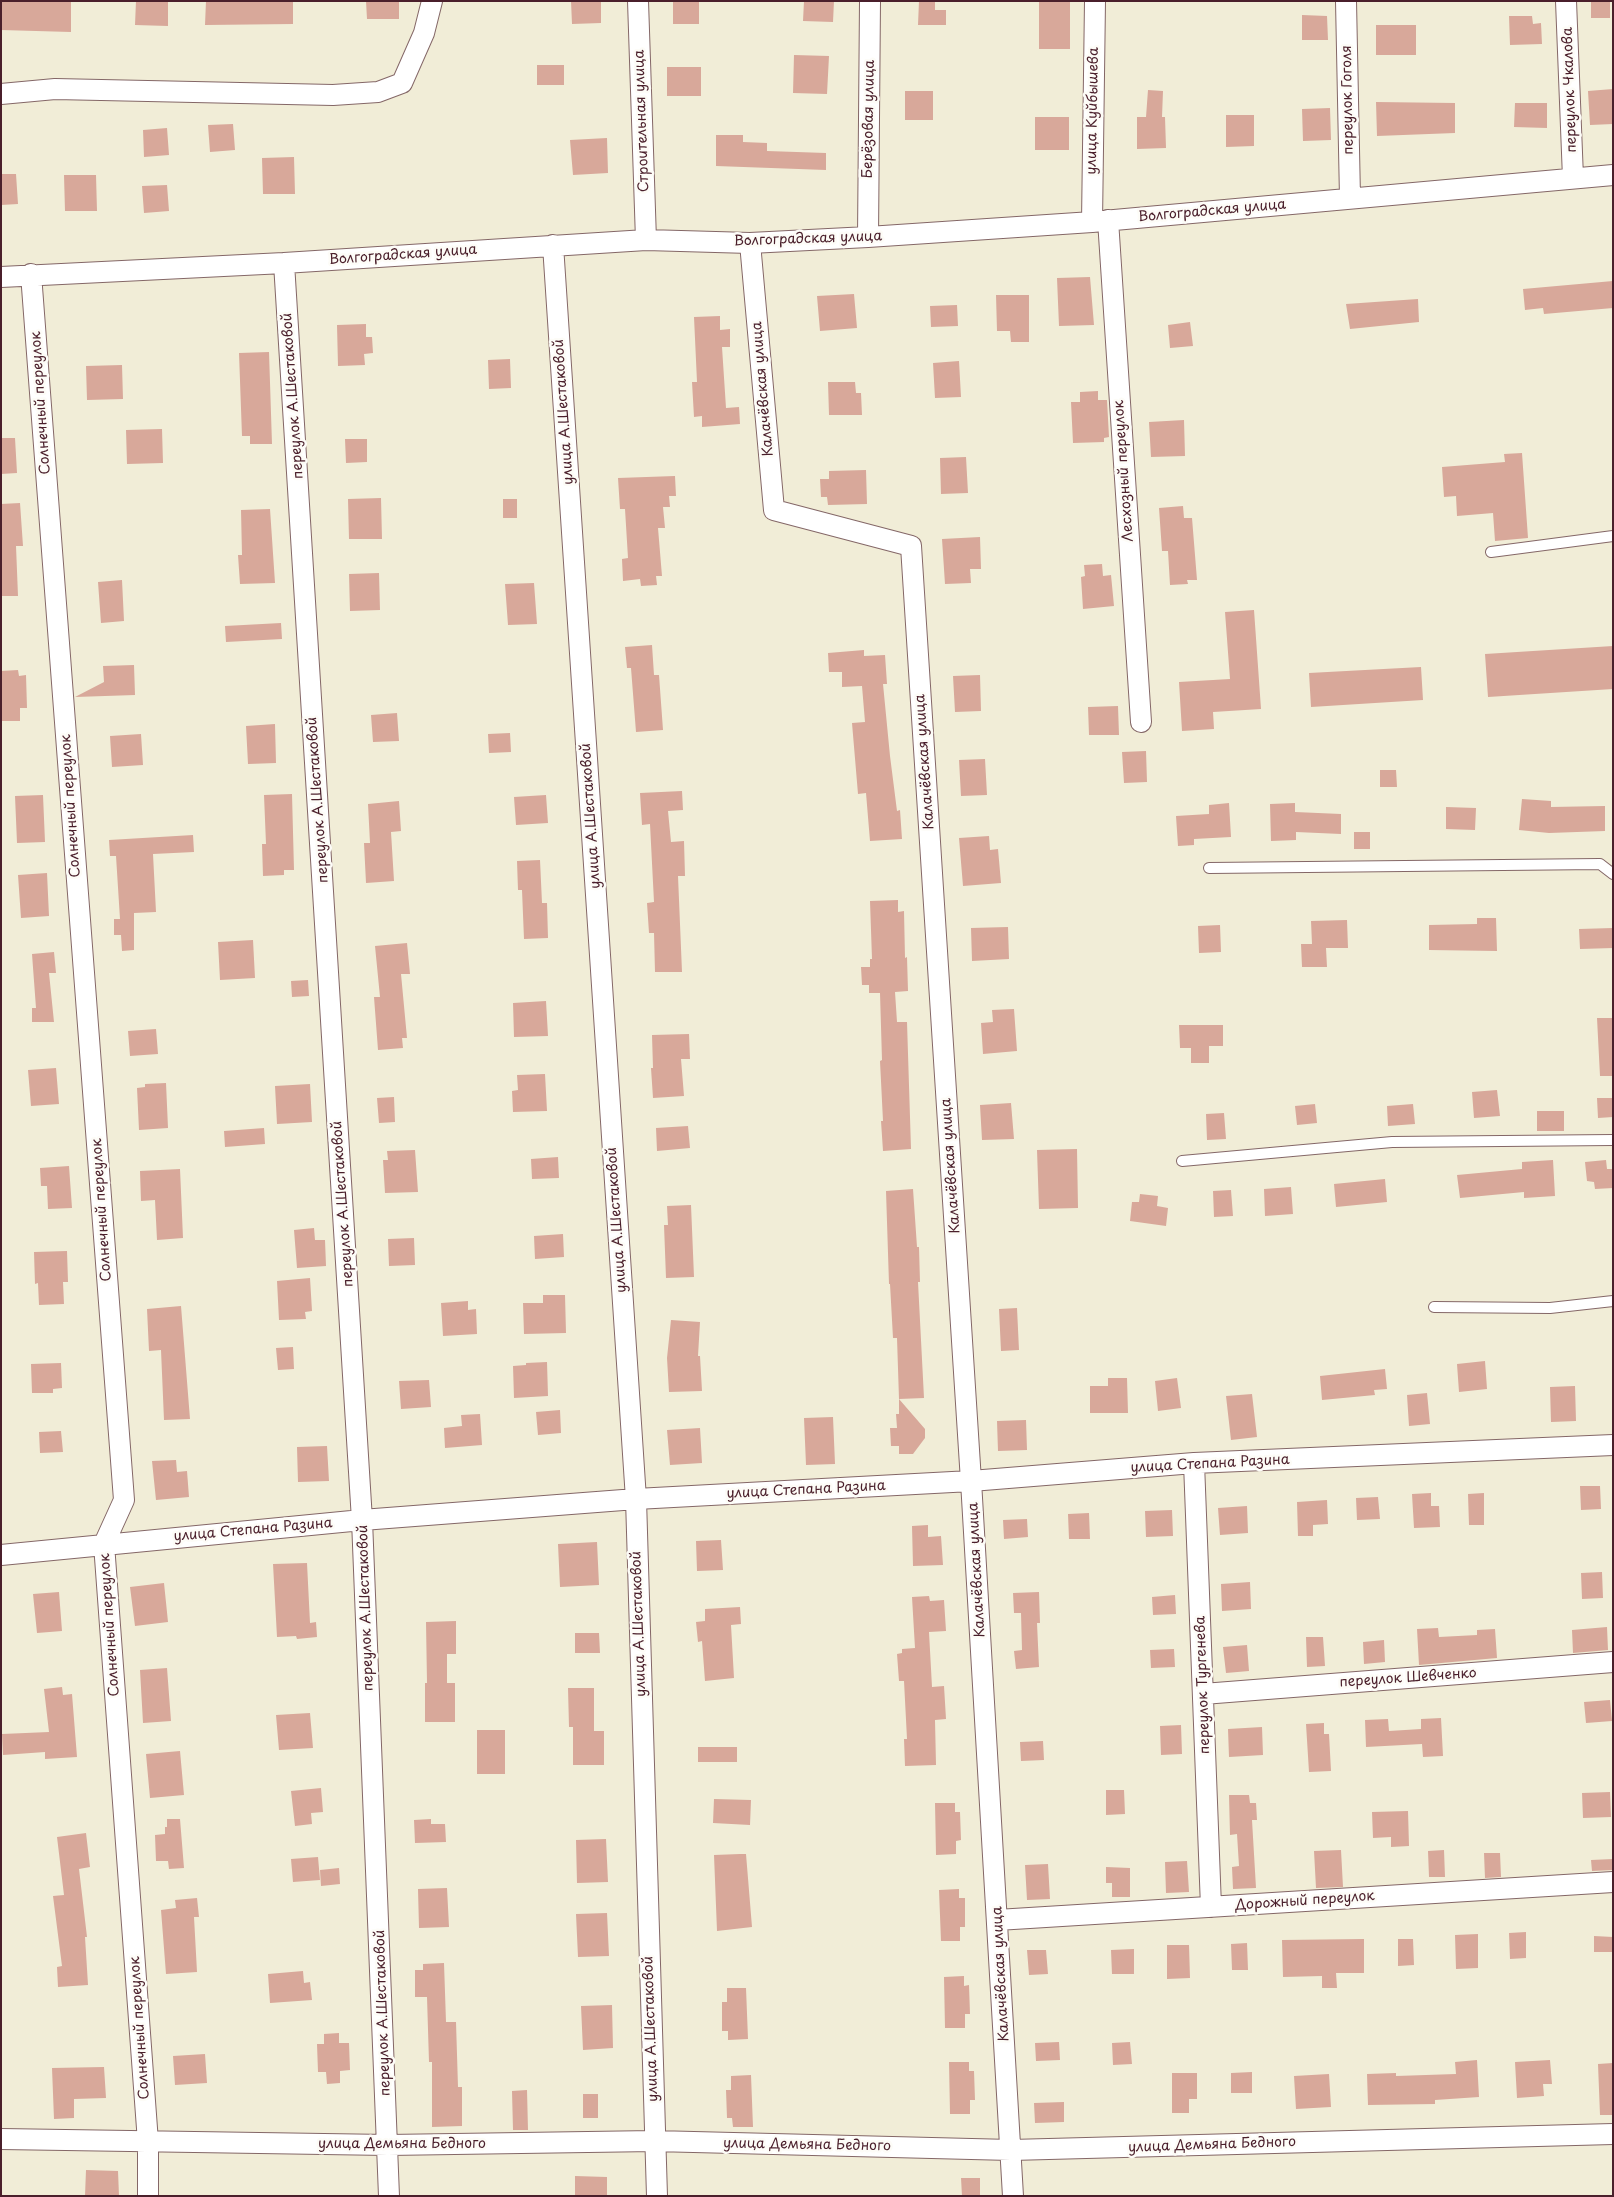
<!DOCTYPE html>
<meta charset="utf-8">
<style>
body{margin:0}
#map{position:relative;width:1614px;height:2197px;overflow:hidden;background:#f1edd7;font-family:"Playpen Sans",sans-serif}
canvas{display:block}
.frame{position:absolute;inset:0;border:2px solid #4a1f2b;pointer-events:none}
</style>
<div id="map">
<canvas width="1614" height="2197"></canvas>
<div class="frame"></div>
</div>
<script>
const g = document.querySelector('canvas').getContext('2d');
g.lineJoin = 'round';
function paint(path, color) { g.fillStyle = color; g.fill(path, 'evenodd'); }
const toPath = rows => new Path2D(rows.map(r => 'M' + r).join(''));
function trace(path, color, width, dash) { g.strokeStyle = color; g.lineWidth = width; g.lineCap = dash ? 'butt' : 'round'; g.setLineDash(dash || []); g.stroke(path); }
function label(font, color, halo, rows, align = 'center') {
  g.font = font + ' "Playpen Sans",sans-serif'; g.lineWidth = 5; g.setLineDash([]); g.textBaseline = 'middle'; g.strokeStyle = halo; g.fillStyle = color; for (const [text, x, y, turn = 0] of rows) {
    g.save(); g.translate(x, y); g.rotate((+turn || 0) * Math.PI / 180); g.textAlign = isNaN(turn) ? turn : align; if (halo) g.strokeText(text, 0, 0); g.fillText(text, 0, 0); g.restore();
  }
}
const building = toPath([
 [1,1,71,1,71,32,1,30],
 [136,1,168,1,168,26,135,25],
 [206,1,293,1,293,24,205,25],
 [366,1,399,1,399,19,367,19],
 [571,1,601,1,601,23,572,24],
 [673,1,699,1,699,24,673,24],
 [804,1,834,1,833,22,803,21],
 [919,1,935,1,935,10,946,10,946,25,918,25],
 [1039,1,1070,1,1070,49,1039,49],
 [1591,1,1610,1,1610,18,1591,18],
 [1302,15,1327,16,1328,40,1302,40],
 [1509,16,1532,16,1533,24,1541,23,1542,44,1510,45],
 [1376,25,1416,25,1416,55,1376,55],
 [794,55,829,56,827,94,793,93],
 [537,65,564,65,564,85,537,85],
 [667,67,701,67,701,96,667,96],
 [1613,89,1613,124,1590,125,1588,91],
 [1148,90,1163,91,1162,117,1165,117,1166,148,1137,149,1137,117,1146,117],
 [905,91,933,91,933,120,905,120],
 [1376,102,1455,103,1455,133,1377,136],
 [1515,103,1547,103,1547,128,1514,127],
 [1330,108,1331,140,1303,141,1302,109],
 [1226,115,1254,115,1254,146,1226,147],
 [1035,117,1069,117,1069,150,1035,150],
 [233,124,235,150,210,152,208,125],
 [167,128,169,155,144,157,143,130],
 [716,135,743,135,743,142,767,143,767,151,826,153,826,170,716,166],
 [607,138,608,173,573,175,570,140],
 [294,157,295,194,263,194,262,158],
 [1,174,16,174,18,204,1,205],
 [64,175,96,175,97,211,65,211],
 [167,185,169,211,144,213,142,186],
 [1090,277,1094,325,1059,326,1057,278],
 [1613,281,1613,308,1544,314,1543,308,1525,310,1523,289],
 [854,294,857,328,820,331,817,296],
 [996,295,1029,295,1029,342,1011,342,1010,331,997,331],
 [1418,299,1419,322,1350,329,1346,304],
 [957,305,958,326,931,327,930,306],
 [720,316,720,330,730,329,730,347,722,347,726,408,739,407,740,424,702,427,702,416,694,417,692,382,697,382,694,317],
 [1190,322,1193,346,1170,348,1168,325],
 [366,324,366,337,372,337,373,353,364,354,365,365,338,366,337,325],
 [269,352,272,444,250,444,250,436,242,436,239,353],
 [510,359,511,388,489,389,488,360],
 [959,361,961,397,935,398,933,363],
 [122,365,123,399,87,400,86,366],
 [828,382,855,382,856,393,861,393,862,415,829,415],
 [1098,391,1098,400,1107,400,1109,437,1104,438,1104,442,1073,443,1071,402,1080,402,1080,392],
 [1184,420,1185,456,1151,457,1149,422],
 [162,429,163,463,127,464,126,430],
 [1,438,15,438,17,473,1,474],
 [345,439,367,439,367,462,346,463],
 [1522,453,1528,538,1495,541,1493,513,1457,516,1456,496,1444,497,1442,467,1505,462,1504,454],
 [966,457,968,493,941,494,940,458],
 [866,470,867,504,828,505,827,497,821,497,820,479,829,479,829,471],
 [675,476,676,496,669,496,670,507,663,507,665,528,658,528,662,576,656,576,657,585,641,586,640,579,623,581,622,559,628,558,625,509,620,509,618,478],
 [381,498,382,539,349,539,348,499],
 [503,499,517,499,517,518,503,518],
 [20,503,23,546,16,546,18,596,1,596,1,504],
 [1183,506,1184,518,1192,518,1197,580,1187,580,1188,584,1170,585,1168,551,1162,551,1159,508],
 [270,509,275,583,240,584,238,555,242,555,241,510],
 [980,537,981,569,970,569,971,583,945,584,942,539],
 [1102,564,1103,576,1111,575,1114,606,1083,609,1081,577,1085,576,1084,565],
 [379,573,380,610,350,611,349,574],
 [122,580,124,621,101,623,98,582],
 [534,583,537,624,508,625,505,584],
 [1254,610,1261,709,1213,712,1214,729,1182,731,1179,682,1230,679,1225,612],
 [281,623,282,639,226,642,225,626],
 [652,645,654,675,659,675,663,730,636,732,631,668,627,668,625,647],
 [1613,646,1613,689,1488,697,1485,654],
 [864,650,864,656,885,655,887,684,883,684,890,756,897,811,900,810,902,839,870,841,866,793,858,794,852,723,865,722,862,686,842,687,842,672,829,672,828,653],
 [134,665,135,695,75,697,104,682,103,666],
 [1421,667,1423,700,1311,707,1309,673],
 [18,670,19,676,26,675,27,708,20,708,20,721,1,721,1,671],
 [980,675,981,711,955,712,953,676],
 [1118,706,1119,735,1089,735,1088,707],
 [397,713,399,741,373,742,371,715],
 [275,724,276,763,248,764,246,726],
 [510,733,511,752,489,753,488,734],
 [141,734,143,765,112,767,110,736],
 [1146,751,1147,782,1124,783,1122,752],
 [985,759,987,795,961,796,959,760],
 [1380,770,1396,770,1397,787,1380,787],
 [682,791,683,810,668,811,671,842,684,841,685,876,678,876,682,972,655,972,654,933,649,933,647,903,654,902,650,824,642,825,640,793],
 [292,794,294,870,284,870,284,875,263,876,262,844,266,844,264,795],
 [43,795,45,842,17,843,15,796],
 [546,795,548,823,516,825,514,797],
 [1522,799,1551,801,1551,807,1605,806,1605,831,1549,833,1519,830],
 [399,801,401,831,391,832,394,881,366,883,364,843,370,843,368,804],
 [1229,803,1231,837,1194,839,1194,845,1178,846,1176,816,1209,814,1209,805],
 [1295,803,1295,812,1341,814,1341,834,1296,832,1296,840,1271,841,1270,804],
 [1446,807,1476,808,1475,830,1446,829],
 [1354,832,1370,832,1370,849,1354,849],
 [193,835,194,852,153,854,156,912,134,913,134,950,122,951,121,935,114,935,114,919,120,919,116,856,110,856,109,840],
 [989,836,990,850,998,849,1001,883,963,886,959,838],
 [540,860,542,903,547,903,548,938,524,939,522,890,518,890,517,861],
 [47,873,49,916,21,918,18,875],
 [898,900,898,912,904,911,905,958,907,957,908,991,895,992,897,1022,907,1022,911,1149,883,1151,881,1121,883,1121,880,1061,882,1060,880,993,869,993,869,985,862,985,861,967,870,967,870,959,872,959,870,901],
 [1477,918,1496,918,1497,951,1429,950,1429,925,1477,924],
 [1347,920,1348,948,1326,948,1327,967,1302,967,1301,944,1312,944,1311,921],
 [1220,925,1221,952,1199,953,1198,926],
 [1008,927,1009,959,972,961,971,928],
 [1613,928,1613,948,1580,949,1579,929],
 [253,940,255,978,220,980,218,942],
 [407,943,410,974,401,974,407,1038,402,1038,403,1048,378,1050,374,997,380,997,375,946],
 [54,952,56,973,49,973,54,1022,32,1022,32,1008,36,1008,32,954],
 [308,980,309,996,292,997,291,981],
 [546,1001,548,1036,514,1037,513,1003],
 [1014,1009,1017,1051,983,1054,981,1023,993,1022,992,1010],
 [1597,1018,1613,1018,1613,1076,1600,1076],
 [1179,1025,1223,1025,1223,1046,1209,1046,1209,1063,1191,1063,1191,1048,1180,1048],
 [156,1029,158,1054,130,1056,128,1031],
 [689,1034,690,1059,681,1059,684,1096,653,1098,651,1068,653,1068,652,1035],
 [56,1068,59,1104,31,1106,28,1070],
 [545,1074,547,1111,513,1112,512,1091,518,1090,517,1075],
 [166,1083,168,1128,139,1130,137,1088,145,1087,145,1084],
 [310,1084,312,1122,277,1124,275,1086],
 [1497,1090,1500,1116,1474,1118,1472,1092],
 [394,1097,395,1122,379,1123,377,1098],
 [1597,1098,1613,1098,1613,1117,1598,1118],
 [1011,1103,1014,1139,982,1140,980,1105],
 [1315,1104,1317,1123,1297,1125,1295,1106],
 [1413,1104,1415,1124,1388,1126,1387,1106],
 [1537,1111,1564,1111,1564,1131,1537,1131],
 [1224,1113,1226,1139,1207,1140,1206,1114],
 [688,1126,690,1148,657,1151,656,1128],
 [264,1128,265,1144,225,1147,224,1131],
 [1077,1149,1078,1208,1039,1209,1037,1150],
 [415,1150,418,1192,385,1193,383,1160,388,1160,387,1151],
 [558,1157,559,1178,532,1179,531,1159],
 [1553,1160,1555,1196,1524,1198,1524,1192,1460,1198,1457,1175,1522,1169,1522,1162],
 [1606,1160,1607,1169,1613,1169,1613,1188,1595,1189,1594,1182,1587,1181,1585,1162],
 [69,1166,72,1208,48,1209,47,1186,41,1186,40,1168],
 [180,1169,183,1238,157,1240,155,1200,141,1201,140,1171],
 [1385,1179,1387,1202,1336,1207,1334,1184],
 [1291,1187,1293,1214,1265,1216,1264,1189],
 [913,1189,917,1247,919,1247,920,1282,918,1282,924,1398,899,1399,897,1338,893,1338,890,1284,889,1284,886,1191],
 [1231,1190,1233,1216,1214,1217,1213,1191],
 [1140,1194,1158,1196,1157,1206,1168,1208,1166,1226,1130,1221,1132,1202,1139,1202],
 [691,1205,694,1277,666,1278,664,1225,668,1225,667,1206],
 [314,1228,315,1240,325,1240,326,1266,297,1268,294,1230],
 [563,1234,564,1257,535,1259,534,1236],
 [414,1238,415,1265,389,1266,388,1239],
 [67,1251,68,1282,63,1282,64,1304,39,1305,38,1283,35,1284,34,1252],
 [310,1278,312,1311,305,1312,306,1319,279,1320,277,1281],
 [543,1295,565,1295,566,1333,524,1334,523,1303,543,1303],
 [468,1301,468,1310,476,1309,477,1334,443,1336,441,1303],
 [181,1306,190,1419,164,1420,161,1350,149,1351,147,1309],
 [1017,1308,1019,1350,1001,1351,999,1309],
 [671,1320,700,1322,698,1356,700,1356,702,1391,669,1392,667,1358],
 [293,1347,294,1369,278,1370,276,1348],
 [1485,1361,1487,1389,1459,1392,1457,1364],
 [547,1362,548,1396,514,1398,513,1366,526,1365,526,1363],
 [61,1363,62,1388,53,1389,53,1393,32,1393,31,1364],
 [1385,1369,1387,1389,1374,1390,1375,1395,1322,1400,1320,1376],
 [1108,1378,1127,1378,1128,1413,1090,1413,1090,1386,1108,1386],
 [1177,1378,1181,1408,1158,1411,1155,1381],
 [429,1380,431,1407,401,1409,399,1381],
 [1575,1386,1576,1421,1551,1422,1550,1387],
 [1427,1393,1430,1424,1409,1426,1407,1395],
 [1252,1394,1257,1437,1231,1440,1226,1396],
 [899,1399,925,1429,925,1438,913,1454,899,1454,899,1446,891,1446,890,1428,897,1428,896,1414,899,1414],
 [560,1410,561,1433,538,1435,536,1412],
 [480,1414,482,1445,445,1448,444,1428,462,1426,461,1415],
 [833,1417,835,1464,806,1465,804,1418],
 [1026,1420,1027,1450,998,1451,997,1421],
 [700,1428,702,1463,670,1465,667,1430],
 [61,1431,63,1452,40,1453,39,1432],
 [327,1446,329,1481,298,1482,297,1447],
 [176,1460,177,1472,187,1471,189,1497,156,1500,152,1461],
 [1580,1486,1600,1486,1601,1509,1581,1510],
 [1431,1493,1431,1506,1439,1506,1440,1527,1414,1528,1412,1494],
 [1484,1493,1484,1525,1469,1525,1468,1494],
 [1378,1497,1380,1519,1357,1520,1356,1498],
 [1327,1500,1328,1524,1313,1525,1313,1536,1298,1536,1297,1502],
 [1247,1506,1248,1533,1220,1535,1218,1508],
 [1172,1510,1173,1536,1146,1537,1145,1511],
 [1089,1513,1090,1539,1069,1539,1068,1514],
 [1027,1519,1028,1537,1004,1539,1003,1520],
 [928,1525,928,1537,941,1536,943,1565,913,1566,912,1526],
 [721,1540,723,1570,697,1571,696,1541],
 [597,1542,599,1585,560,1587,558,1544],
 [307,1563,310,1623,316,1622,317,1637,297,1639,296,1636,277,1637,273,1564],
 [1602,1572,1603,1598,1582,1599,1581,1573],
 [1250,1582,1251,1609,1222,1611,1221,1584],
 [164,1583,168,1622,135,1626,130,1587],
 [59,1592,62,1631,37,1633,33,1594],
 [1039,1592,1040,1623,1037,1623,1039,1667,1016,1669,1014,1651,1022,1650,1021,1613,1014,1613,1013,1593],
 [1175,1595,1176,1614,1153,1615,1152,1597],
 [929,1596,930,1601,944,1600,946,1631,929,1632,932,1687,944,1686,946,1719,935,1720,936,1765,905,1766,904,1739,907,1739,904,1681,899,1681,897,1654,902,1653,902,1649,915,1648,912,1597],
 [740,1607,741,1624,731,1625,734,1678,705,1681,702,1641,698,1642,696,1622,705,1621,705,1609],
 [456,1621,456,1654,447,1654,447,1683,455,1683,455,1722,425,1722,425,1683,427,1683,426,1622],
 [1607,1627,1608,1650,1573,1653,1572,1630],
 [1438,1628,1439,1637,1477,1635,1477,1630,1495,1629,1497,1658,1419,1665,1417,1629],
 [575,1633,599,1633,600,1653,575,1653],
 [1306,1637,1323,1637,1325,1666,1307,1667],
 [1384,1640,1385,1662,1364,1664,1363,1642],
 [1247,1645,1249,1671,1226,1673,1223,1647],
 [1174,1649,1175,1667,1151,1668,1150,1650],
 [167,1668,171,1721,143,1723,140,1670],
 [62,1687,63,1695,72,1694,77,1757,45,1759,45,1752,3,1755,2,1734,49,1732,44,1689],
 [568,1688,594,1688,594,1731,604,1731,604,1765,573,1765,573,1727,569,1727],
 [1610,1700,1612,1721,1586,1723,1584,1702],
 [310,1713,313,1748,279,1750,276,1715],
 [1441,1718,1443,1756,1423,1757,1422,1744,1366,1747,1365,1720,1388,1719,1389,1731,1421,1729,1421,1719],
 [1324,1723,1324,1734,1329,1734,1331,1771,1309,1772,1306,1724],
 [1181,1725,1182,1754,1161,1755,1160,1726],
 [1262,1727,1263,1755,1229,1757,1228,1729],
 [477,1730,505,1730,505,1774,477,1774],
 [1043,1741,1044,1760,1021,1761,1020,1742],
 [698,1747,737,1747,737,1762,698,1762],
 [180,1751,184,1795,150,1798,146,1754],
 [321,1788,323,1812,311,1813,312,1824,295,1826,291,1791],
 [1106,1790,1124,1790,1125,1814,1106,1815],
 [1610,1792,1611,1817,1583,1818,1582,1793],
 [1229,1795,1249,1795,1250,1803,1256,1803,1257,1820,1252,1820,1256,1888,1233,1889,1232,1867,1239,1866,1237,1834,1230,1835],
 [714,1799,751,1800,750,1825,713,1823],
 [935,1803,955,1803,955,1812,960,1812,961,1840,956,1841,956,1854,936,1855],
 [1408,1811,1409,1846,1391,1847,1391,1837,1373,1838,1372,1812],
 [167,1819,180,1819,184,1868,169,1869,168,1861,156,1861,155,1835,165,1834,165,1827,167,1827],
 [431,1819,431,1824,445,1824,446,1842,415,1843,414,1820],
 [86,1833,90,1867,79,1869,87,1937,85,1937,88,1985,58,1987,57,1967,62,1966,53,1896,64,1895,57,1837],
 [606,1839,608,1882,577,1883,576,1840],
 [1341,1850,1343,1887,1316,1888,1314,1851],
 [1444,1850,1445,1877,1429,1877,1428,1851],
 [1484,1853,1500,1853,1501,1877,1485,1878],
 [740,1854,746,1854,752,1927,717,1931,714,1855],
 [318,1857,320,1880,293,1882,291,1859],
 [1613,1859,1613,1870,1592,1871,1591,1860],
 [1187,1861,1189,1892,1166,1893,1165,1862],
 [1048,1864,1050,1899,1027,1900,1025,1865],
 [1106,1867,1130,1868,1130,1897,1112,1897,1112,1883,1106,1883],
 [339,1868,340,1884,321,1886,320,1870],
 [447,1888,449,1927,419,1928,418,1889],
 [959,1889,959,1898,965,1898,965,1927,960,1927,960,1941,941,1941,939,1890],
 [197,1898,199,1917,194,1917,197,1972,166,1974,161,1910,176,1908,175,1900],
 [607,1913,609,1956,578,1957,576,1914],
 [1526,1932,1526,1958,1510,1959,1509,1933],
 [1478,1934,1478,1968,1456,1969,1455,1935],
 [1594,1936,1613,1937,1613,1952,1594,1952],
 [1364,1939,1364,1973,1336,1973,1337,1988,1322,1988,1322,1976,1283,1977,1282,1940],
 [1398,1939,1413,1939,1414,1965,1398,1966],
 [1247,1943,1248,1970,1232,1970,1231,1944],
 [1167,1945,1189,1945,1190,1978,1167,1979],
 [1134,1949,1134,1974,1112,1974,1111,1950],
 [1027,1950,1046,1950,1048,1974,1029,1975],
 [444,1963,446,2022,456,2022,458,2087,462,2087,462,2126,432,2127,432,2062,429,2062,427,1997,415,1997,415,1970,423,1970,423,1964],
 [303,1971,304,1983,310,1982,312,2000,270,2003,268,1974],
 [964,1976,964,1986,969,1985,970,2014,965,2014,965,2028,945,2028,944,1977],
 [727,1988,746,1988,748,2039,728,2040,728,2031,722,2031,722,2002,727,2002],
 [612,2005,613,2048,583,2050,581,2006],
 [339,2033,339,2043,349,2043,350,2070,340,2071,340,2083,327,2084,326,2072,318,2072,317,2044,324,2044,324,2034],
 [1059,2042,1060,2060,1036,2061,1035,2043],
 [1130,2042,1132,2064,1113,2065,1112,2043],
 [205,2054,207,2083,175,2085,173,2056],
 [1477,2060,1479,2097,1435,2100,1435,2104,1368,2105,1367,2074,1396,2073,1396,2076,1456,2074,1455,2062],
 [1550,2060,1552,2084,1543,2084,1544,2096,1517,2098,1515,2062],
 [949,2062,969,2062,969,2071,974,2071,975,2100,970,2100,970,2114,950,2114],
 [1613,2063,1613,2115,1600,2115,1598,2064],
 [104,2067,106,2098,74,2099,74,2118,54,2119,52,2068],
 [1252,2072,1252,2093,1231,2093,1231,2073],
 [1172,2073,1197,2073,1197,2099,1189,2099,1189,2113,1172,2113],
 [1329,2074,1331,2107,1296,2109,1294,2076],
 [751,2075,753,2127,733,2127,732,2118,727,2118,726,2090,731,2090,731,2076],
 [527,2090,528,2130,513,2130,512,2091],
 [583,2094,598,2094,598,2118,583,2118],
 [1064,2102,1064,2122,1035,2123,1034,2103],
 [86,2170,118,2171,119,2196,85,2196],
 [575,2176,607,2177,607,2196,575,2196],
 [961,2178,980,2178,980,2196,962,2196]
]);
const lane = toPath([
 [1491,552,1613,536],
 [1209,868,1600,864,1613,874],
 [1182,1161,1392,1142,1613,1140],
 [1434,1307,1550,1308,1613,1301]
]);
const street = toPath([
 [638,1,646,240],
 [1346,1,1350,198],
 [1566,1,1573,178],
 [1,94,55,89,333,95,378,92,402,83,424,33,432,1],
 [1108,220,1141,722],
 [1092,222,1095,1],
 [868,237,870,1],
 [750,243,774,510,911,546,971,1481,1013,2196],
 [553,245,636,1499,657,2196],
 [284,263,362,1520,389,2196],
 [31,274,124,1500,104,1544,148,2142,148,2196],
 [1,277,284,263,646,240,750,243,868,237,1092,222,1613,175],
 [1194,1463,1211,1907],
 [1,1555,362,1520,636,1499,971,1481,1194,1463,1613,1445],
 [1203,1694,1613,1662],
 [997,1920,1613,1882],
 [1,2139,388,2145,654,2141,1011,2150,1613,2134]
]);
const streetNames = [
 ["переулок Чкалова",1570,90,-92],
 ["переулок Гоголя",1348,100,-91],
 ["улица Куйбышева",1093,111,-89],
 ["Берёзовая улица",869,119,-89],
 ["Строительная улица",642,121,-92],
 ["Волгоградская улица",1212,211,-5],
 ["Волгоградская улица",808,239,-2],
 ["Волгоградская улица",403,255,-4],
 ["Калачёвская улица",763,389,-95],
 ["переулок А.Шестаковой",293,396,-94],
 ["Солнечный переулок",41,403,-94],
 ["улица А.Шестаковой",564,412,-94],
 ["Лесхозный переулок",1124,471,-94],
 ["Калачёвская улица",925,762,-94],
 ["переулок А.Шестаковой",318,800,-94],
 ["Солнечный переулок",71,806,-94],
 ["улица А.Шестаковой",591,816,-94],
 ["Калачёвская улица",951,1166,-94],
 ["переулок А.Шестаковой",343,1204,-94],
 ["Солнечный переулок",102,1210,-94],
 ["улица А.Шестаковой",617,1220,-94],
 ["улица Степана Разина",1210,1464,-3],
 ["улица Степана Разина",806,1490,-3],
 ["улица Степана Разина",253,1530,-5],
 ["Калачёвская улица",977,1570,-93],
 ["переулок А.Шестаковой",366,1608,-92],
 ["улица А.Шестаковой",639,1624,-92],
 ["Солнечный переулок",110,1625,-94],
 ["переулок Шевченко",1408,1678,-4],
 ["переулок Тургенева",1203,1685,-92],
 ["Дорожный переулок",1305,1901,-4],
 ["Калачёвская улица",1001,1974,-93],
 ["переулок А.Шестаковой",383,2013,-92],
 ["Солнечный переулок",140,2028,-94],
 ["улица А.Шестаковой",651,2029,-92],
 ["улица Демьяна Бедного",402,2144],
 ["улица Демьяна Бедного",807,2145,1],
 ["улица Демьяна Бедного",1212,2145,-2]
];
paint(building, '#d8a89a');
trace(lane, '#846767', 12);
trace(street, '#846767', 22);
trace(lane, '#fff', 10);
trace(street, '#fff', 20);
label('14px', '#4a1f2b', '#fdfcf7', streetNames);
</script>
